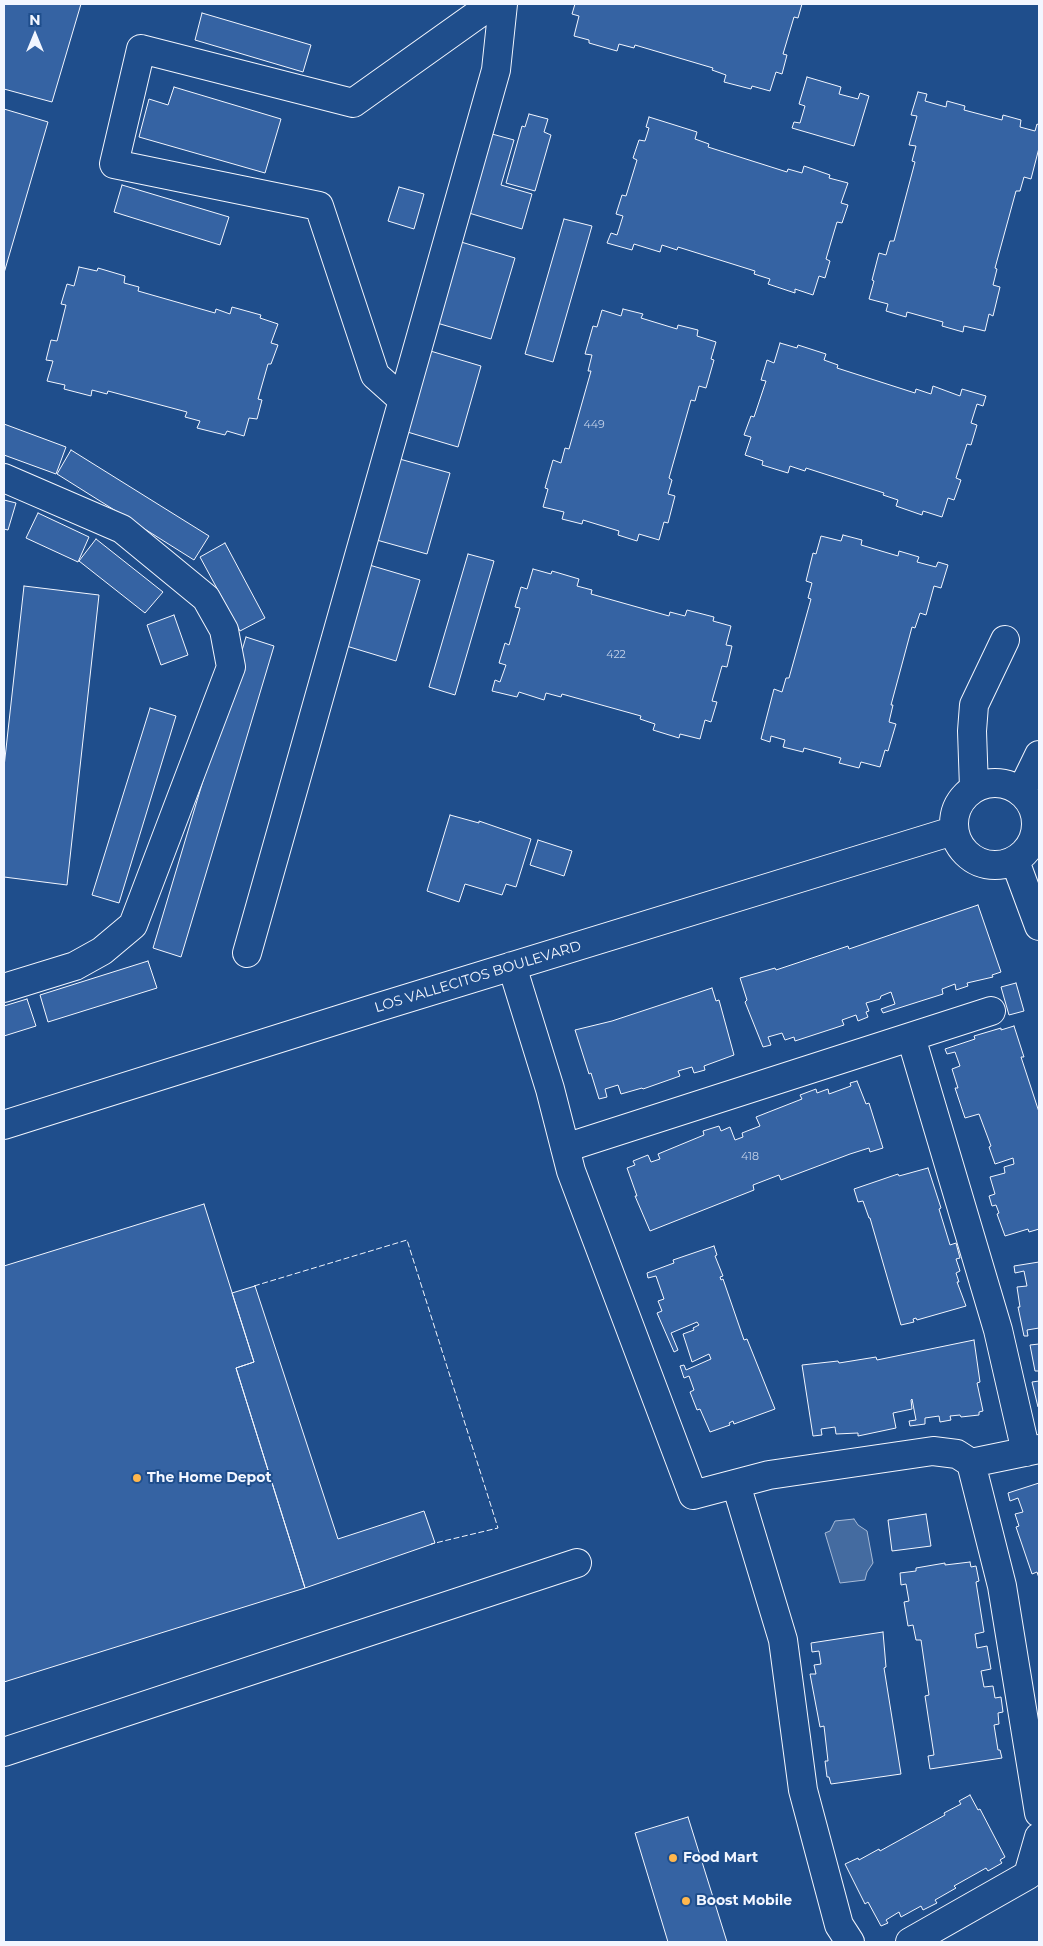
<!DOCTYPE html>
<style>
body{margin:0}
#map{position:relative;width:1043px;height:1946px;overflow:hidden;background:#1f4e8c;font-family:Montserrat,sans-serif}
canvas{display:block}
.frame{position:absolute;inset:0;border:5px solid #f2f6ff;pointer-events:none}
.north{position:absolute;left:10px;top:10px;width:50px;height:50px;-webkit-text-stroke:4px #1f4e8c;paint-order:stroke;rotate:0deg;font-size:14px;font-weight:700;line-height:20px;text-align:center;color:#f2f6ff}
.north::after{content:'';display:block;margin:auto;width:18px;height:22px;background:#f2f6ff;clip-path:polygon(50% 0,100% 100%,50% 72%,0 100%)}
</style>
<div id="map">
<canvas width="1043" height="1946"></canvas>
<div class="frame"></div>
<div class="north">N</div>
</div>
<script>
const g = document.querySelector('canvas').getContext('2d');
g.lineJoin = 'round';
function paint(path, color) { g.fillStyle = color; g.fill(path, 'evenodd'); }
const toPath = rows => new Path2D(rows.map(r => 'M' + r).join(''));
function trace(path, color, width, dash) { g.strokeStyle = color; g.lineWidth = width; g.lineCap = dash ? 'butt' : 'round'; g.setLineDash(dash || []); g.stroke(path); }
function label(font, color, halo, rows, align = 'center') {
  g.font = font + ' Montserrat,sans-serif'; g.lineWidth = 4; g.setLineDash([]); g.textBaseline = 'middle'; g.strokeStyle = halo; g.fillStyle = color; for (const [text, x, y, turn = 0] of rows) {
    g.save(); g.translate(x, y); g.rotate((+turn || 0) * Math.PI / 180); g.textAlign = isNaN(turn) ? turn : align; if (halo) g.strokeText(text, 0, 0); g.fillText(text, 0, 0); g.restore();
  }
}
const water = toPath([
 [854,1519,858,1525,867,1531,873,1563,867,1572,865,1580,840,1583,825,1533,830,1531,835,1521,854,1519]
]);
const building = toPath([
 [4,4,81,4,52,102,4,89,4,4],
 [575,4,802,4,798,18,794,17,783,54,787,55,782,74,776,72,770,91,752,86,751,89,724,82,726,75,712,70,713,68,635,45,634,48,619,44,617,51,589,43,589,40,574,36,579,16,572,14,575,4],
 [202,13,311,45,303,72,195,40,202,13],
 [807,77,841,87,839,94,858,99,860,93,869,96,854,146,792,128,794,122,800,123,805,106,799,104,807,77],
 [174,87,281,119,265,173,139,137,149,99,168,105,174,87],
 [918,92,927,94,925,101,946,107,947,101,965,106,964,110,1002,120,1003,115,1021,120,1020,127,1035,131,1037,124,1039,125,1039,148,1031,179,1024,177,1020,191,1016,191,995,268,997,269,993,285,1000,287,993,316,989,314,985,331,964,326,963,332,942,326,943,322,907,312,906,317,886,311,888,304,869,299,874,281,872,280,879,253,886,255,890,241,894,241,915,162,912,161,916,146,909,145,917,116,911,115,918,92],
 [4,109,48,122,4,273,4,109],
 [529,114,548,119,544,132,551,135,535,191,506,183,522,126,525,127,529,114],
 [649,117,697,132,695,139,709,144,708,147,787,172,788,169,802,173,804,166,830,175,829,178,848,183,841,203,848,205,842,223,837,222,826,259,830,261,825,278,819,276,813,295,795,289,795,293,768,284,770,279,754,274,755,271,678,247,677,250,662,245,660,252,634,244,632,250,607,243,611,233,617,235,623,216,616,214,622,195,626,196,637,160,633,158,639,140,645,141,649,128,646,127,649,117],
 [492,134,514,140,501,185,532,194,522,229,469,213,492,134],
 [122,185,229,217,220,245,114,212,122,185],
 [399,187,424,194,414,229,388,221,399,187],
 [564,219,592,226,553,362,525,354,564,219],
 [461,242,515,258,491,339,437,323,461,242],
 [79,267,97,271,98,268,125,276,124,283,139,287,138,291,215,313,216,309,230,314,232,307,261,315,260,318,278,324,271,343,278,345,271,364,268,364,258,399,262,400,257,419,249,418,244,436,227,431,225,435,197,428,200,421,185,417,187,412,108,391,107,394,92,390,91,396,64,389,65,385,47,381,53,361,46,360,51,340,57,341,66,305,61,304,67,284,74,286,79,267],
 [623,309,643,314,641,318,677,329,678,325,698,330,697,336,716,342,711,359,714,360,706,388,699,386,695,401,691,400,669,478,672,480,668,494,675,496,668,523,664,522,659,540,639,534,637,541,618,535,619,531,583,520,582,524,562,519,564,512,543,507,548,489,545,488,553,460,561,463,565,448,569,449,591,371,588,371,592,355,585,354,593,326,597,327,602,310,621,316,623,309],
 [780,343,797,348,798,345,826,354,824,360,838,365,837,368,915,393,916,389,931,394,933,386,960,396,962,389,986,396,983,406,977,404,971,423,977,425,971,445,967,444,956,478,961,480,954,500,948,498,942,517,923,511,922,515,896,506,898,500,883,495,884,493,806,468,805,471,790,466,788,473,762,465,763,461,745,455,751,437,744,435,751,416,754,417,766,381,761,380,767,360,774,363,780,343],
 [427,350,481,366,458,447,404,431,427,350],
 [4,424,66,447,56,474,4,455,4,424],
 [71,450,209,536,194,560,57,474,71,450],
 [396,458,450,473,427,554,373,539,396,458],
 [4,500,16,503,8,530,4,529,4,500],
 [38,513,89,537,78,562,26,538,38,513],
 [843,535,862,540,861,545,898,556,899,551,919,557,917,562,936,567,938,562,948,565,941,588,934,586,926,615,920,613,915,628,912,627,891,705,893,705,889,722,896,724,888,751,885,750,880,767,861,762,859,768,839,763,841,758,804,748,803,752,783,747,785,740,771,736,770,742,761,739,774,689,782,692,786,678,789,678,811,599,808,598,812,583,806,581,813,553,816,554,821,536,841,541,843,535],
 [96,539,163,592,145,613,79,561,96,539],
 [225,543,265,618,240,631,200,557,225,543],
 [468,554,494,561,455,695,429,687,468,554],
 [366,564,420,580,396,661,343,645,366,564],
 [533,569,551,574,552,571,579,579,577,586,592,590,591,594,669,616,670,612,685,616,687,610,714,617,713,621,731,626,726,645,732,646,727,667,722,666,712,701,717,702,711,722,705,720,700,739,680,734,679,738,653,730,655,724,640,719,641,716,562,694,561,697,546,693,544,700,519,692,517,697,492,691,495,680,500,682,506,665,499,663,505,643,509,645,520,608,515,607,521,587,527,589,533,569],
 [24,586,99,595,67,885,4,877,4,767,24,586],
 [174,615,188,655,161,665,147,625,174,615],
 [246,637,274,646,181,957,153,948,246,637],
 [150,708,176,716,119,903,92,895,150,708],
 [450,815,479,823,479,821,531,839,516,887,506,884,502,895,465,884,459,902,427,891,450,815],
 [538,840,572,851,564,876,530,865,538,840],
 [978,905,1001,972,992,975,993,977,967,983,968,986,956,990,955,984,942,989,943,994,883,1013,881,1009,895,1004,891,992,881,996,880,999,866,1003,869,1011,866,1012,868,1017,858,1021,856,1015,842,1020,844,1025,795,1041,794,1037,785,1040,782,1033,768,1037,771,1045,763,1047,745,1002,747,1000,740,978,775,968,776,970,848,946,849,949,978,905],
 [148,961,157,988,48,1022,40,995,148,961],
 [1016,983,1024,1011,1009,1015,1001,987,1016,983],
 [712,988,716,1001,719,1000,734,1055,704,1066,705,1070,694,1073,692,1067,678,1071,680,1076,643,1089,642,1088,621,1094,618,1085,605,1089,607,1097,599,1099,591,1073,589,1074,575,1030,612,1021,712,988],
 [27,999,36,1026,4,1036,4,1006,27,999],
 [1014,1026,1024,1057,1021,1057,1039,1112,1039,1229,1029,1232,1028,1229,1005,1236,997,1214,999,1213,996,1205,992,1206,989,1196,995,1194,990,1177,1005,1173,1004,1167,1014,1164,1013,1158,995,1164,989,1147,991,1146,979,1114,965,1118,955,1088,958,1088,952,1069,960,1066,955,1052,947,1054,945,1049,975,1039,974,1036,1001,1028,1001,1030,1014,1026],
 [857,1081,866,1104,869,1103,883,1148,870,1152,869,1148,850,1154,781,1180,779,1175,753,1185,754,1190,650,1231,635,1196,637,1196,627,1168,635,1165,633,1161,648,1155,651,1162,660,1159,658,1154,704,1135,703,1131,719,1126,721,1131,730,1127,735,1140,743,1137,742,1133,760,1126,756,1117,802,1099,800,1095,816,1089,817,1093,828,1089,829,1094,851,1086,850,1083,857,1081],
 [928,1168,941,1208,939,1209,950,1245,956,1243,960,1258,956,1259,960,1271,956,1273,959,1282,957,1282,966,1306,917,1320,916,1318,913,1319,914,1322,901,1325,870,1218,869,1218,863,1201,858,1202,854,1189,898,1174,899,1176,928,1168],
 [204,1204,254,1362,236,1368,305,1588,4,1682,4,1266,204,1204],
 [714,1246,717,1255,715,1256,723,1276,720,1277,721,1280,723,1279,744,1340,747,1339,775,1409,734,1424,733,1421,729,1423,730,1425,710,1432,700,1409,697,1410,690,1392,694,1390,689,1376,684,1378,680,1366,684,1365,686,1370,711,1359,709,1354,692,1362,683,1334,694,1330,693,1328,699,1325,697,1322,671,1333,678,1350,674,1352,657,1313,662,1311,658,1301,664,1299,656,1276,648,1278,647,1273,674,1263,673,1260,714,1246],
 [1039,1262,1039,1328,1027,1330,1028,1336,1024,1336,1018,1307,1020,1307,1017,1287,1027,1286,1024,1271,1015,1273,1014,1266,1039,1262],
 [255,1286,338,1539,424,1511,435,1543,305,1588,236,1368,254,1362,232,1293,255,1286],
 [974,1340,980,1382,977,1383,983,1411,979,1412,979,1415,961,1417,960,1415,950,1416,951,1420,940,1422,939,1416,925,1418,925,1424,910,1426,909,1421,916,1420,912,1399,911,1400,912,1409,893,1413,896,1428,858,1436,858,1433,836,1434,835,1427,821,1429,822,1435,813,1436,802,1365,838,1361,839,1363,876,1357,877,1360,974,1340],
 [1039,1344,1039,1373,1039,1371,1035,1371,1030,1345,1039,1344],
 [1039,1381,1039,1406,1038,1407,1032,1382,1039,1381],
 [1039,1483,1039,1578,1037,1572,1032,1574,1016,1527,1019,1526,1015,1514,1023,1512,1018,1498,1010,1501,1008,1493,1039,1483],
 [926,1514,931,1546,892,1551,888,1520,926,1514],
 [970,1562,971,1567,976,1566,979,1581,976,1582,984,1632,975,1634,977,1648,987,1646,991,1669,981,1671,984,1687,993,1686,995,1698,1001,1697,1003,1712,998,1713,999,1724,994,1725,998,1750,1000,1750,1002,1758,930,1769,928,1756,934,1755,925,1696,929,1695,921,1640,916,1640,913,1625,908,1626,904,1602,909,1601,906,1584,901,1585,900,1573,916,1571,916,1568,945,1563,945,1565,970,1562],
 [883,1632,886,1667,884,1668,901,1774,831,1784,829,1777,827,1777,825,1761,828,1761,824,1726,820,1727,810,1674,816,1674,814,1665,821,1664,819,1651,812,1652,811,1643,883,1632],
 [970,1795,978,1810,980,1809,1005,1857,1000,1860,1002,1863,988,1871,986,1868,954,1886,956,1888,935,1900,937,1903,923,1910,921,1906,901,1917,899,1912,886,1920,888,1923,881,1926,868,1902,865,1904,845,1864,858,1858,859,1860,879,1849,880,1851,945,1815,944,1813,961,1804,959,1801,970,1795],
 [688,1817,727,1942,668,1942,635,1833,688,1817]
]);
const minor = toPath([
 [403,400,375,375,319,206,114,164,141,49,353,103,492,4],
 [4,478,122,529,206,598,224,630,231,667,133,925,102,951,75,966,4,988],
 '954 824a41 41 0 1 1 82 0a41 41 0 1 1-82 0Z',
 [974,788,972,731,974,705,1005,640],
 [1021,792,1039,755],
 [1015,861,1039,926],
 [247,953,496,70,503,4],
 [512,966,550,1089,571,1171,693,1495,769,1475,933,1451,957,1454,971,1463,1002,1586,1039,1813],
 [911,1037,998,1330,1026,1452],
 [4,1125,379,1007,953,831],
 [565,1148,991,1011],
 [971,1463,1039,1449],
 [736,1484,783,1640,803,1790,839,1925,850,1942],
 [4,1752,577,1563],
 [910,1942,1028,1875,1039,1837]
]);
const fence = toPath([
 [254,1286,407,1240,498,1528,431,1544]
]);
const markers = [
 [137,1478,5,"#ffb74d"],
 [673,1858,5,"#ffb74d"],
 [686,1901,5,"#ffb74d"]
];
const numberNames = [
 ["449",594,425],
 ["422",616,655],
 ["418",750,1157]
];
const streetNames = [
 ["LOS VALLECITOS BOULEVARD",478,977,-17]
];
const poiNames = [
 ["The Home Depot",147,1478],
 ["Food Mart",683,1858],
 ["Boost Mobile",696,1901]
];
paint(water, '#446ba0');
trace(water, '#a8bbd7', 1);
paint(building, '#3563a3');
trace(building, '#f2f6ff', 1);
trace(minor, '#f2f6ff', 30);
trace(minor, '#1f4e8c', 28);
trace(fence, '#f2f6ff', 1, [6, 2.5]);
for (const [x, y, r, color] of markers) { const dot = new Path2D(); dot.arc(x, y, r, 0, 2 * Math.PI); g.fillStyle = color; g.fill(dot); trace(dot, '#1f4e8c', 2); }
label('11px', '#c3d1e8', null, numberNames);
label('14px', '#f2f6ff', '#1f4e8c', streetNames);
label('bold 14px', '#f2f6ff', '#1f4e8c', poiNames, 'left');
</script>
